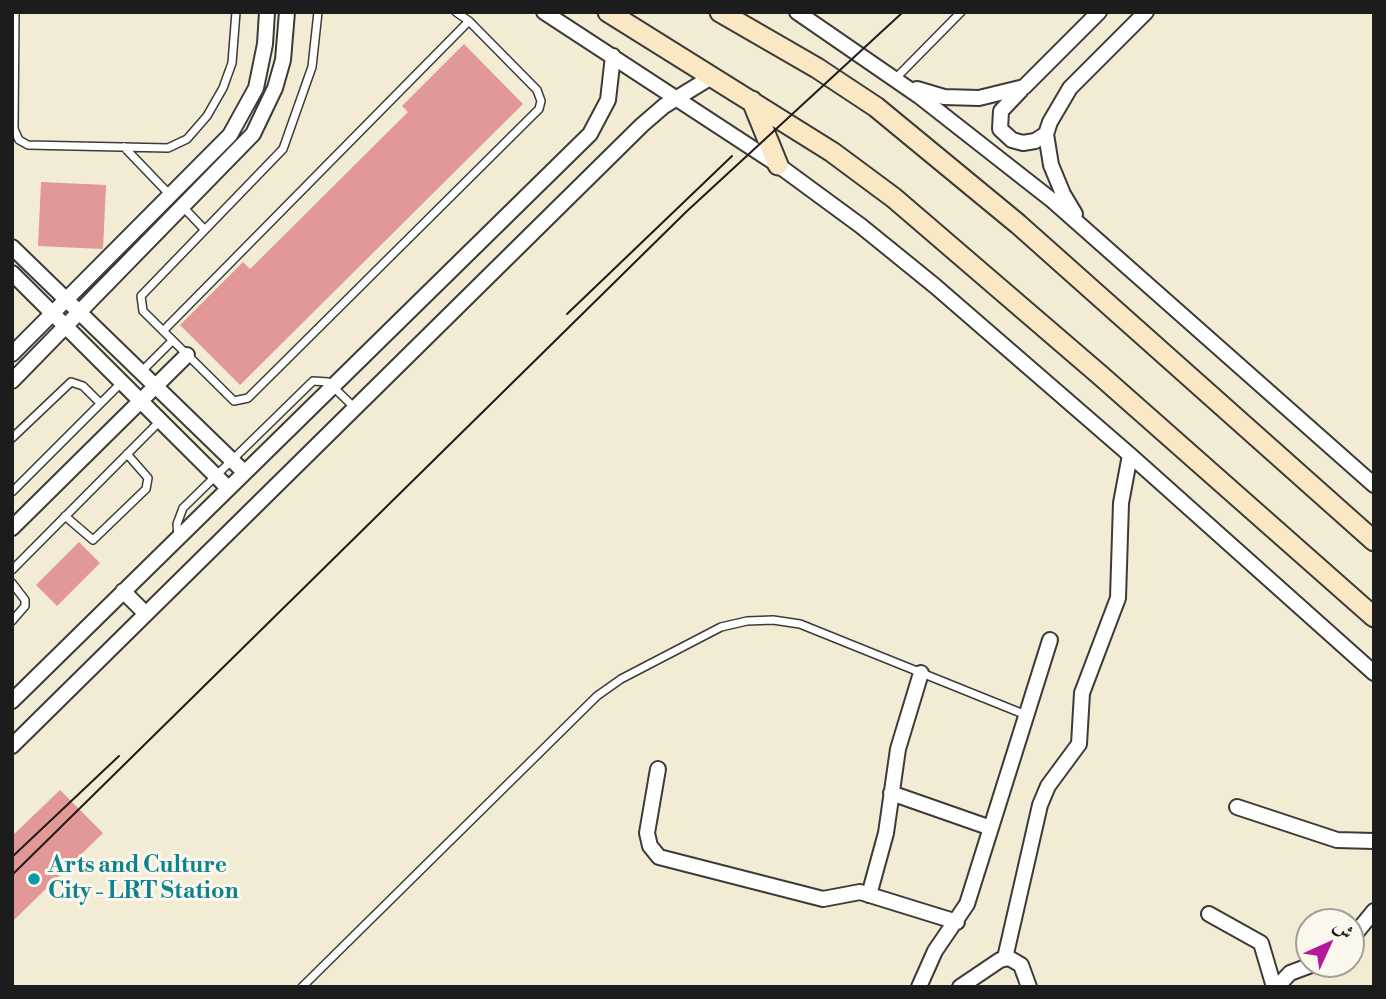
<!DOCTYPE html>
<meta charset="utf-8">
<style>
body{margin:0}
#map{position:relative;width:1386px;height:999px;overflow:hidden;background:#f2ecd4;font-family:"Libre Bodoni",Amiri,serif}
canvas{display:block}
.frame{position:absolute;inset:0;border:14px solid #1c1c1c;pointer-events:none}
.north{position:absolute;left:1295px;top:908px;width:70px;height:70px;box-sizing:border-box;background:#fbf7ec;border:2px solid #a29f99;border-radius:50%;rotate:45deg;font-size:19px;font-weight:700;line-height:28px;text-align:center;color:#1c1c1c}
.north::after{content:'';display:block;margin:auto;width:24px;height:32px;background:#b5179e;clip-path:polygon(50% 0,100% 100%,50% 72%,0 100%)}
</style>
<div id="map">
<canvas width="1386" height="999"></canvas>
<div class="frame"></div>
<div class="north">ش</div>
</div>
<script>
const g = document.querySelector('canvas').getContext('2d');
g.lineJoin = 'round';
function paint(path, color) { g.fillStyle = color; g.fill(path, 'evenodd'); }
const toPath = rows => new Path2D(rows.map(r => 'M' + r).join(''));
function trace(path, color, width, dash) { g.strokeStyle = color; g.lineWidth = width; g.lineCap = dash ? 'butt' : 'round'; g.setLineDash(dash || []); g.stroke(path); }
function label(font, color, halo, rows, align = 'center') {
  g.font = font + ' "Libre Bodoni",serif'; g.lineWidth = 6; g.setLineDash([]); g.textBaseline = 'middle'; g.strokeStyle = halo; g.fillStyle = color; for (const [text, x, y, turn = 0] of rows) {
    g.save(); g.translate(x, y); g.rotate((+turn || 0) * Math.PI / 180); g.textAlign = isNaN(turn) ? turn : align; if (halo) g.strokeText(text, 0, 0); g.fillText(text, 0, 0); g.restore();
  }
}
const building = toPath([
 [464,44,523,104,240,385,180,325,243,262,250,269,408,112,402,106],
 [41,182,106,185,103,249,38,246],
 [79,542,100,563,57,606,36,585],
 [60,790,103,833,12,922,12,836]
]);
const lane = toPath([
 [15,12,14,129,19,140,28,145,168,148,187,139,207,116,223,88,232,63,236,12],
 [318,12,312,67,283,149,141,296,143,311,234,401,248,398,539,109,541,101,537,90,469,21,456,12],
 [895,79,961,12],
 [124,147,171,196],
 [184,208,204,229],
 [163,331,469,21],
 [141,372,172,341],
 [12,438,71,382,83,386,100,403],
 [12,492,122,382],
 [65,516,93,540,146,489,148,478,127,454],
 [178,537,177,524,183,508,313,381,328,382,355,408],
 [12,570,160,421],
 [12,583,25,600,25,606,12,621],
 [302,987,597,696,621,679,721,627,747,621,773,620,800,624,1026,715]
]);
const street = toPath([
 [544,12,778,165,861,226,935,286,1130,455,1374,673],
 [797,12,919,96,1053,201,1374,485],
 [917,89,944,97,979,98,1024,87,1099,12],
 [1021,90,1001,111,1000,129,1012,140,1023,143,1035,141,1046,134],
 [1075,214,1063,194,1051,165,1046,134,1050,122,1070,88,1146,12],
 [12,247,243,471],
 [12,273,227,487],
 [12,354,230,135,256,88,265,44,267,12],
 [12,381,253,134,275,88,283,60,287,12],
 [12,528,187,355],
 [123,591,146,614],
 [12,701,590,134,608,100,613,56],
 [12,746,642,125,664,106,713,76],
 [658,769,647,833,650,846,659,857,823,899,860,892,957,922],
 [891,793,991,828],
 [1237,807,1337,840,1374,841],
 [869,895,886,833,898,749,921,673],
 [1209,914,1261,943,1274,987],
 [1351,939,1374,911],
 [1005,958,1040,805,1048,786,1079,744,1082,693,1118,598,1121,503,1130,455],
 [919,987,935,951,967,904,1050,640],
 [960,987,1000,960,1009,958,1021,965,1029,987],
 [1277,987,1290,973,1314,964]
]);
const secondary = toPath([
 [608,12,832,152,894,198,1100,375,1374,617],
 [720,12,817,68,876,107,1018,224,1374,541],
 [752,101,778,165]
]);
const tram = toPath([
 [567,314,732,156],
 [12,857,119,756],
 [12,875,686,212,903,12]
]);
const markers = [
 [34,879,7,"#0f9aa8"]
];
const cultureNames = [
 ["Arts and Culture",48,866],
 ["City - LRT Station",48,892]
];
paint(building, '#e29896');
trace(lane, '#3c3b38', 10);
trace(street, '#3c3b38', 18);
trace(secondary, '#3c3b38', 23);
trace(lane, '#fff', 7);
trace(street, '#fff', 14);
trace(secondary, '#fae7c3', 19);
trace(tram, '#1c1c1c', 2);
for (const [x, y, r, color] of markers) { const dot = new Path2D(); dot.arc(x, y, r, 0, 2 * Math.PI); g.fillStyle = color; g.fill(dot); trace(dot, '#fbf7ec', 2.5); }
label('bold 23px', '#0d838f', '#fbf7ec', cultureNames, 'left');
</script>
